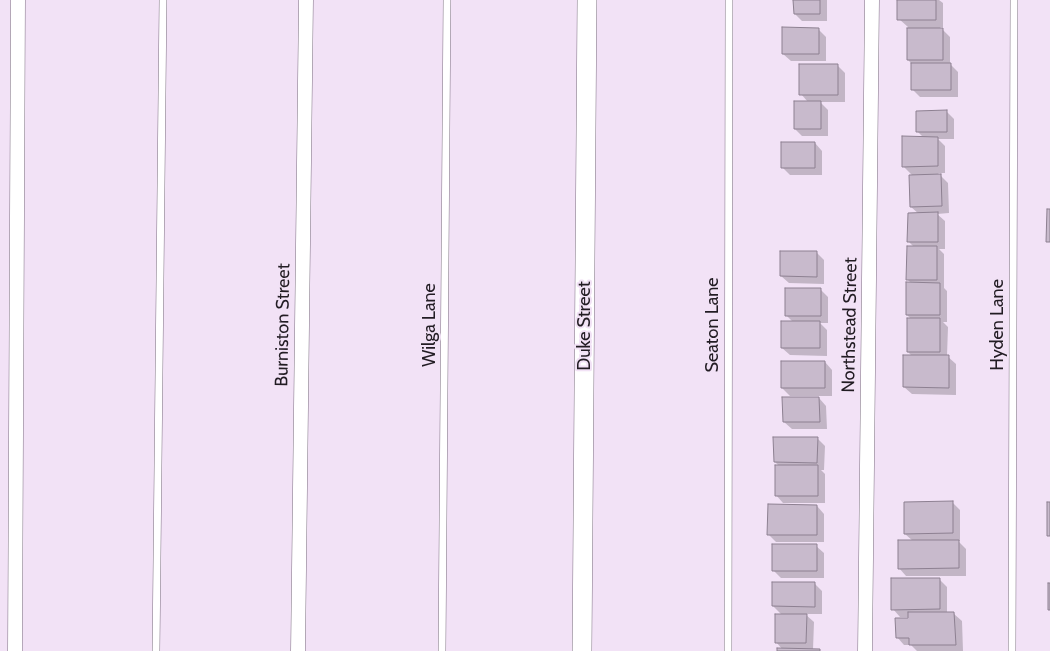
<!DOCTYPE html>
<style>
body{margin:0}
canvas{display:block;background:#f2e2f6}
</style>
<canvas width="1050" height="651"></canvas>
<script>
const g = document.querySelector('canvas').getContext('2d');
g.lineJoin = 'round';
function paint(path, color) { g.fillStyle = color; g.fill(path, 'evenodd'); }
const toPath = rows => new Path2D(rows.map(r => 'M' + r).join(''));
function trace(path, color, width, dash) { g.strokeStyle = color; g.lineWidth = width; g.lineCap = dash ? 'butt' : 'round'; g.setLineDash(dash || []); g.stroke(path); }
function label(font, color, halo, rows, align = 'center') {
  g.font = font + ' Cabin,sans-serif'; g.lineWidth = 4; g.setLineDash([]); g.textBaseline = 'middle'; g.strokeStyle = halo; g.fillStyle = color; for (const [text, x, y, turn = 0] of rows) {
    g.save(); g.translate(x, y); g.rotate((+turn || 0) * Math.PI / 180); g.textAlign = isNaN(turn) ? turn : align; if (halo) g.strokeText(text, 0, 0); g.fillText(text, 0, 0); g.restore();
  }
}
const shadow = toPath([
 [795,0,827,0,827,21,802,21,795,14],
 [898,0,939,0,943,3,943,27,940,27,950,37,950,64,958,72,958,97,920,97,912,89,912,64,908,60,908,27,899,19],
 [818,29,826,37,826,61,791,61,783,54],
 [837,65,845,73,845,102,820,102,828,110,828,136,802,136,795,129,808,102,801,94],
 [946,111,954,119,954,139,938,139,945,146,945,173,938,173,948,183,949,213,937,214,945,221,945,249,939,249,944,254,944,288,947,291,947,322,943,322,948,327,947,356,956,364,956,395,912,394,904,387,913,357,908,352,911,319,907,315,912,284,908,280,914,247,909,242,919,214,911,207,913,176,903,166,924,138,917,131],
 [815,143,822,151,822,175,790,175,782,167],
 [816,252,824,260,824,284,789,283,781,276],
 [821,290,828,297,828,323,820,323,827,330,827,356,790,355,782,348,793,322,786,315],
 [825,362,832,370,832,396,790,396,782,388],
 [819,398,826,406,827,429,792,429,784,422],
 [817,438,825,446,824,470,821,470,825,474,825,503,783,503,776,495,779,466,775,462],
 [953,503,960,510,960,541,958,541,966,549,966,576,906,576,899,568,913,541,905,534],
 [817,506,824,514,824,542,776,542,768,534],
 [816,546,824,553,824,578,781,578,774,571],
 [939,579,947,587,947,614,954,614,962,621,963,651,917,651,911,645,904,645,897,637,909,619,909,617,900,617,893,609],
 [815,584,822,591,822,614,805,614,814,622,813,650,820,651,778,651,783,650,776,642,782,615,773,606]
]);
const building = toPath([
 [793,0,820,0,820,14,794,14,793,0],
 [897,0,936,0,936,20,897,20,897,0],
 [782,27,819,28,819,54,782,54,782,27],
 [907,28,943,28,943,60,907,60,907,28],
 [911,63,951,63,951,90,911,90,911,63],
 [799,64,838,64,838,95,799,95,799,64],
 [794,101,821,101,821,129,794,129,794,101],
 [947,110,947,132,916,132,916,111,947,110],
 [902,136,938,137,938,166,902,167,902,136],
 [781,142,815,142,815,168,781,168,781,142],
 [941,174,942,206,910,207,909,175,941,174],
 [1047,209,1050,209,1050,242,1046,242,1047,209],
 [938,212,938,242,907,242,908,213,938,212],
 [907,246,937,246,937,280,906,280,907,246],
 [780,251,817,251,817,277,780,276,780,251],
 [906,282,940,283,940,315,906,315,906,282],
 [785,288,821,288,821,316,785,316,785,288],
 [907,318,940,318,940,352,907,352,907,318],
 [781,321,820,321,820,348,781,348,781,321],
 [903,355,949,355,949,388,903,387,903,355],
 [781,361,825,361,825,388,781,388,781,361],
 [782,397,819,397,820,422,783,422,782,397],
 [773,437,818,437,817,463,774,462,773,437],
 [775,465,818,465,818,496,775,496,775,465],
 [953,501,953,533,904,534,904,502,953,501],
 [1047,502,1050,502,1050,536,1047,536,1047,502],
 [768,504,817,505,817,535,767,535,768,504],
 [898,540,959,540,959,568,898,569,898,540],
 [772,544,817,544,817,571,772,571,772,544],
 [891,578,940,578,940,609,891,610,891,578],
 [772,582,815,582,815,607,772,606,772,582],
 [1048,583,1050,583,1050,610,1048,610,1048,583],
 [908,612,954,612,956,645,909,645,909,638,896,638,895,618,908,618,908,612],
 [775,614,807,614,806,643,775,643,775,614],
 [777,648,820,649,820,651,777,651,777,648]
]);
const lane = toPath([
 [156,651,163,0],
 [442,651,447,0],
 [728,651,729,0],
 [1012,651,1014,0]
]);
const street = toPath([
 [15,651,18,0],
 [298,651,306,0],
 [865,651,872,0]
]);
const secondary = toPath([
 [582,651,587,0]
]);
const streetNames = [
 ["Burniston Street",283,325,-89],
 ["Wilga Lane",430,325,-90],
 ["Seaton Lane",713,325,-90],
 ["Northstead Street",850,325,-89],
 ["Hyden Lane",998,325,-90],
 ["Duke Street",585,326,-90]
];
paint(shadow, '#0003');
paint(building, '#c8bacc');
trace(building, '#8d8091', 1);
trace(lane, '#7c6f80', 8);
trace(street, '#7c6f80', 15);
trace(secondary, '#7c6f80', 20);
trace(lane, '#fff', 7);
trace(street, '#fff', 14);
trace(secondary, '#fff', 19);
label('18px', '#221c23', '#f2e2f6', streetNames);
</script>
